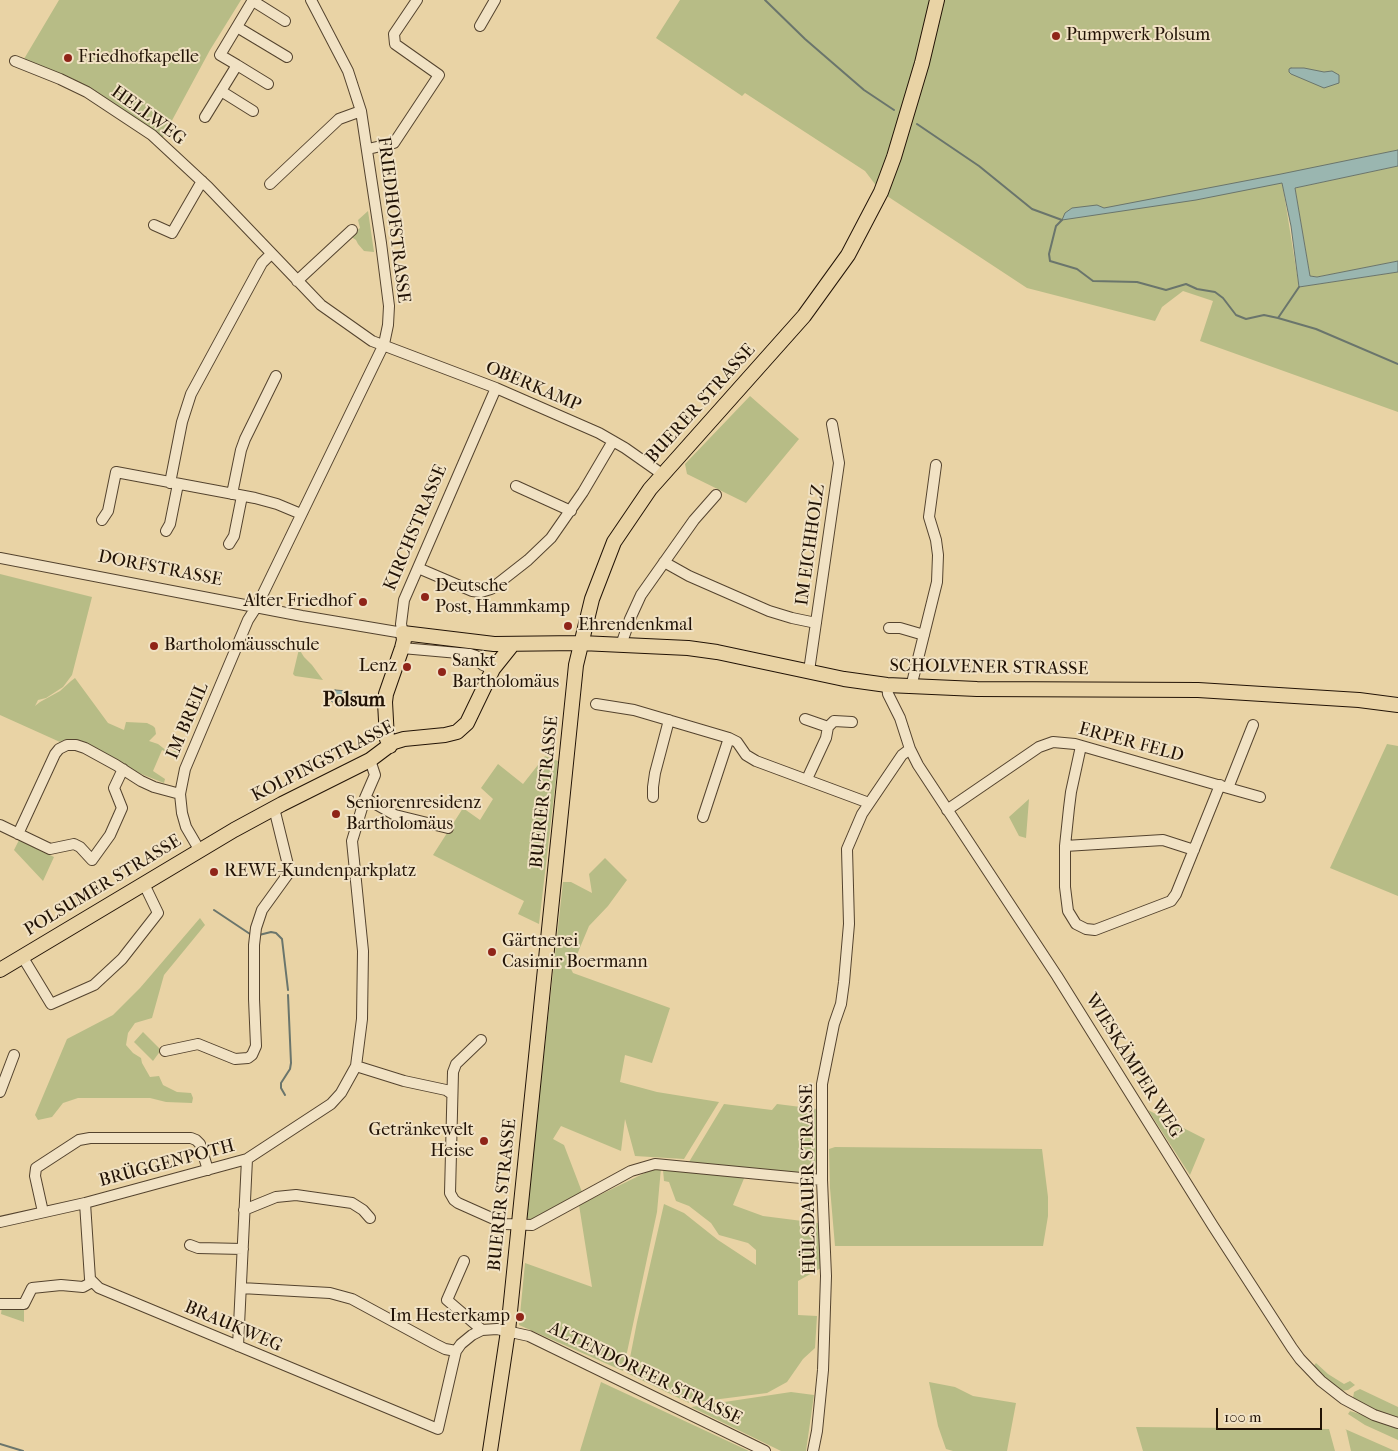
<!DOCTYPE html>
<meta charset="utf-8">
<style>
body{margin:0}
#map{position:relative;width:1398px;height:1451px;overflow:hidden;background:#e9d3a5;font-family:"IM FELL French Canon",serif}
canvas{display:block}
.scale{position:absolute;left:1216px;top:1408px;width:106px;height:22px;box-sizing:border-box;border:2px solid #221306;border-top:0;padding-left:6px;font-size:15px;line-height:18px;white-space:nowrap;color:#221306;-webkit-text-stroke:4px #f1e2c4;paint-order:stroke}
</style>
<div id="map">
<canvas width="1398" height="1451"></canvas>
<div class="scale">100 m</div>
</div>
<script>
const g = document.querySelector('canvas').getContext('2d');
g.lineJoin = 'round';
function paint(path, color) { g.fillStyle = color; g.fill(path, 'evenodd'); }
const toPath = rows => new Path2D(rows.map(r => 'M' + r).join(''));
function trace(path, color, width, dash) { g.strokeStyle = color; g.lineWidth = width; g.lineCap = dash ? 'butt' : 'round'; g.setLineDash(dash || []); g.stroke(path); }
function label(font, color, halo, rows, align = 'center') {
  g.font = font + ' "IM FELL French Canon",serif'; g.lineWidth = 4; g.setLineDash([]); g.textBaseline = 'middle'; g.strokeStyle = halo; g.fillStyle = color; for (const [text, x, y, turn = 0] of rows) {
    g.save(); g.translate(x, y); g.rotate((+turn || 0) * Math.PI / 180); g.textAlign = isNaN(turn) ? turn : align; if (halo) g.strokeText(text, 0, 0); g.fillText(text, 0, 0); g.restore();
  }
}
const green = toPath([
 [59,0,241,0,210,50,162,139,24,59],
 [680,0,1398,0,1398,150,1281,175,1299,287,1398,272,1398,412,1200,341,1213,301,1183,291,1162,307,1155,321,1027,288,881,192,865,171,745,93,742,96,656,38],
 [1398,166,1398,261,1317,277,1310,276,1295,188],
 [368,211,374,252,364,251,358,244,356,240,350,236,360,228,358,220],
 [750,396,799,439,746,503,687,474,685,464],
 [0,574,92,597,72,675,63,687,46,698,38,700,35,706,40,702,60,691,71,681,75,678,108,723,124,730,126,722,147,723,153,726,155,728,156,734,149,741,158,744,167,751,176,751,178,757,162,750,153,771,165,779,164,783,136,772,104,755,86,743,67,739,60,742,0,715],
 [299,649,304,657,312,665,323,680,295,676,293,674],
 [1387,744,1398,746,1398,896,1330,868],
 [545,756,558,761,539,924,518,914,524,901,433,855,463,808,480,820,493,799,481,788,498,764,523,784],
 [1029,799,1026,838,1019,836,1009,817],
 [19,840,54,857,43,881,14,850],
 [605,858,627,880,608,906,589,926,571,969,573,973,670,1008,652,1063,625,1055,620,1082,657,1092,719,1102,684,1159,635,1156,625,1119,621,1151,561,1126,553,1139,564,1145,582,1192,531,1221,526,1217,563,882,571,882,592,893,589,874],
 [200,918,205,925,164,975,152,1018,135,1023,128,1033,126,1045,133,1053,141,1058,142,1063,150,1077,159,1076,163,1085,177,1092,191,1093,193,1098,192,1103,166,1102,150,1098,78,1098,63,1103,52,1117,38,1120,35,1115,67,1039,113,1015,140,988],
 [143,1032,161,1050,153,1061,134,1042],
 [724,1104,772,1110,777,1104,817,1109,816,1169,812,1174,689,1162],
 [1148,1110,1205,1139,1190,1175],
 [835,1147,1042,1149,1048,1197,1048,1216,1043,1246,835,1246,830,1188,829,1149],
 [661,1168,657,1212,623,1371,519,1325,525,1263,592,1287,579,1205,653,1169],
 [663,1170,745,1176,733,1205,763,1216,818,1223,821,1268,798,1281,798,1315,817,1316,815,1348,803,1359,787,1382,767,1393,689,1403,627,1373,637,1322,664,1204,684,1213,718,1240,756,1265,756,1250,748,1243,719,1235,711,1223,689,1206,676,1201,669,1182,664,1181],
 [2,1307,24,1308,24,1322,1,1314],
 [1316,1363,1328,1374,1344,1384,1350,1381,1355,1385,1348,1390,1339,1391,1312,1368],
 [601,1382,749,1451,580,1451],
 [929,1382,955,1387,973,1396,1016,1403,1007,1451,953,1451,946,1449,938,1426],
 [1360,1389,1398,1407,1398,1419,1383,1415,1353,1398,1354,1392],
 [791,1392,814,1395,806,1451,781,1451,691,1407],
 [1350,1411,1398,1426,1398,1440,1365,1425,1348,1414],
 [1136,1427,1329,1429,1335,1451,1143,1451],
 [1346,1429,1345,1429,1395,1451,1351,1451]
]);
const water = toPath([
 [1291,68,1304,68,1324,72,1332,71,1339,75,1339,83,1324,88,1291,74,1289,72,1289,69,1291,68],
 [1398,150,1398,166,1295,188,1310,276,1317,277,1398,261,1398,272,1299,287,1291,226,1282,183,1196,200,1062,220,1065,213,1072,208,1097,205,1104,208,1281,174,1398,150],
 [335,690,347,691,350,695,348,700,344,703,339,701,332,702,328,698,330,693,335,690]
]);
const stream = toPath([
 [765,0,805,39,864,90,894,110],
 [917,124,979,166,1032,209,1062,220,1056,226,1049,254,1050,261,1077,269,1093,281,1137,282,1166,290,1186,284,1197,289,1215,292,1223,298,1236,315,1246,319,1264,315,1278,318,1316,329,1398,364],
 [1278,318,1299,287],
 [214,910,250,934],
 [259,935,271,932,276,933,282,939,288,990],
 [285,1095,281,1088,281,1083,290,1069,291,1063,288,995],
 [0,1444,23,1451]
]);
const minor = toPath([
 [253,1,285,21],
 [480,26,495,0],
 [237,27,287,57],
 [15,61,60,79,87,92,152,135,208,187,321,305,372,341,496,388,599,433,625,448,662,474],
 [237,65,268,84],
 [221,91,253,111],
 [205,117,237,65,220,55,253,0],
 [368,149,394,143,439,75,395,44,394,34,417,0],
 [270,184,339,119,361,111],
 [154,225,172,233,202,181],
 [297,281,352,230],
 [170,483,182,422,191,394,262,263,271,254],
 [516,486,571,511],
 [232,494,241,450,245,439,276,376],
 [102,520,108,511,116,472,255,498,277,504,301,514],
 [166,531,170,524,178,484],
 [229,544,234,536,242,496],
 [0,558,302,616,403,633,401,624,404,600,496,388],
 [664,562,689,576,769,611,792,618,816,623],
 [418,568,472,591,481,592,491,589,528,560,551,538,583,492,613,441],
 [889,628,900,628,924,635],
 [621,645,630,619,641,595,694,520,716,495],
 [402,648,470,654,476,656,478,661,483,665,493,669],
 [809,671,839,463,832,424],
 [887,685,888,694,900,718,910,749,918,765,1057,976,1213,1226,1292,1348,1300,1359,1321,1381,1344,1399,1374,1415,1398,1423],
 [911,687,937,582,938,555,936,540,929,517,936,465],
 [596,704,634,710,729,738,737,742,746,755,756,761,869,803],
 [805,719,828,727],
 [1081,746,1071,792,1069,808,1065,846,1065,887,1068,911,1076,924,1086,929,1095,930,1171,901,1176,894,1220,785],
 [807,779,826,738,828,727,834,721,852,722],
 [1228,788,1260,797],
 [653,797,653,787,655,773,669,720],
 [365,798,395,815,448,828],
 [947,810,1039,747,1053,742,1075,744,1228,788,1253,725],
 [703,817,729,738],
 [0,825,50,849,74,844,80,847,92,860,110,835,122,808,114,788,123,769],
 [18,834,55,754,59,749,67,745,76,745,85,748,116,765,141,781,154,787,180,794],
 [1065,846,1163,840,1194,850],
 [200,851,186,827,182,813,180,794,185,769,248,620,257,606,384,344,388,325,389,306,381,243,361,111,348,71,311,0],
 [22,956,51,1004,94,985,122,959,158,913,144,884],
 [481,1040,456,1064,453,1072,450,1193,454,1200,458,1203,505,1224,532,1225,631,1171,655,1164,822,1180],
 [165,1051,198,1044,235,1059,248,1058,252,1055,256,1046,254,999,254,945,256,928,262,910,288,874,289,869,274,808],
 [356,1066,404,1081,446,1090,452,1094],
 [0,1092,14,1055],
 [85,1203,90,1279,99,1288,438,1429,456,1351,461,1344,472,1335,482,1330,497,1329,529,1336,765,1451],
 [244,1210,276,1197,296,1195,352,1203,363,1210,370,1218],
 [43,1212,35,1176,36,1168,79,1140,90,1138,191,1138,196,1140,200,1144,208,1170],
 [0,1222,85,1203,247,1159,331,1104,341,1093,356,1066,362,1019,363,951,352,841,365,798,375,775,370,760],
 [190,1245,198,1248,243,1249],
 [464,1261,447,1300,482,1330],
 [241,1288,330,1293,352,1299,435,1344,445,1349,456,1351],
 [0,1304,24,1304,32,1288,61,1285,83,1287,92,1282],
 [238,1346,247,1159],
 [813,1451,817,1431,823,1370,826,1276,822,1180,822,1084,834,1024,841,1004,844,982,849,924,847,849,862,814,902,755,910,749]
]);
const major = toPath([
 [390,746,387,739,385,702,386,694,402,648,404,640,403,633,494,644,581,643,688,648,717,652,844,679,887,685,977,689,1198,690,1359,700,1398,705],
 [0,970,234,830,282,804,370,760,394,742,404,739,445,735,457,732,467,723,493,669,513,644],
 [490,1451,508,1331,576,665,592,599,614,542,650,489,804,316,848,255,881,192,894,157,922,63,937,0]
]);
const markers = [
 [1056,36,5,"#8f2418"],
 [68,58,5,"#8f2418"],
 [425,597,5,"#8f2418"],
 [363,602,5,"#8f2418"],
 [568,626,5,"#8f2418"],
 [154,646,5,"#8f2418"],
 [407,667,5,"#8f2418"],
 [442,672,5,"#8f2418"],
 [336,814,5,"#8f2418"],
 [214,872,5,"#8f2418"],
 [492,952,5,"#8f2418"],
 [484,1141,5,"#8f2418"],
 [520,1317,5,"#8f2418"]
];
const poiNames = [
 ["Pumpwerk Polsum",1066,36],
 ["Friedhofkapelle",78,58],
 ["Deutsche",435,587],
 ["Post, Hammkamp",435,608],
 ["Alter Friedhof",353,602,"right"],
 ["Ehrendenkmal",578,626],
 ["Bartholomäusschule",164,646],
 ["Sankt",452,662],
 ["Bartholomäus",452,683],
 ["Lenz",397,667,"right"],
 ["Seniorenresidenz",346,804],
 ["Bartholomäus",346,825],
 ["REWE-Kundenparkplatz",224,872],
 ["Gärtnerei",502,942],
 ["Casimir Boermann",502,963],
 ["Getränkewelt",474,1131,"right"],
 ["Heise",474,1152,"right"],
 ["Im Hesterkamp",510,1317,"right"]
];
const streetNames = [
 ["HELLWEG",148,116,36],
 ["FRIEDHOFSTRASSE",393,220,83],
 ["OBERKAMP",533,387,23],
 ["BUERER STRASSE",701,404,-48],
 ["KIRCHSTRASSE",416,528,-67],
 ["IM EICHHOLZ",811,545,-82],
 ["DORFSTRASSE",160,569,11],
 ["SCHOLVENER STRASSE",989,668,1],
 ["IM BREIL",188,721,-67],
 ["ERPER FELD",1131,743,15],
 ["KOLPINGSTRASSE",323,762,-27],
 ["BUERER STRASSE",545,792,-84],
 ["POLSUMER STRASSE",103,886,-31],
 ["WIESKÄMPER WEG",1133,1066,58],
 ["BRÜGGENPOTH",167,1164,-15],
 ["HÜLSDAUER STRASSE",809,1179,-91],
 ["BUERER STRASSE",503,1195,-84],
 ["BRAUKWEG",233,1327,23],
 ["ALTENDORFER STRASSE",645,1374,26]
];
const quarterNames = [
 ["Polsum",354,701]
];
paint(green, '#b7bc86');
paint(water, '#9ab6b0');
trace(water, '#6a756c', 1);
trace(stream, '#6a756c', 2);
trace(minor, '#54432e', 12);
trace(major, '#221306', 16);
trace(minor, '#f1e2c4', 10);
trace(major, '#e9d3a5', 14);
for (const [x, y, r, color] of markers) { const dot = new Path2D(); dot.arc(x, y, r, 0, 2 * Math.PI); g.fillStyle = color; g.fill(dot); trace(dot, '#f1e2c4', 2); }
label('18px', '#221306', '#f1e2c4', poiNames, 'left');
label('18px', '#221306', '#f1e2c4', streetNames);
label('bold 20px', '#221306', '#f1e2c4', quarterNames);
</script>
